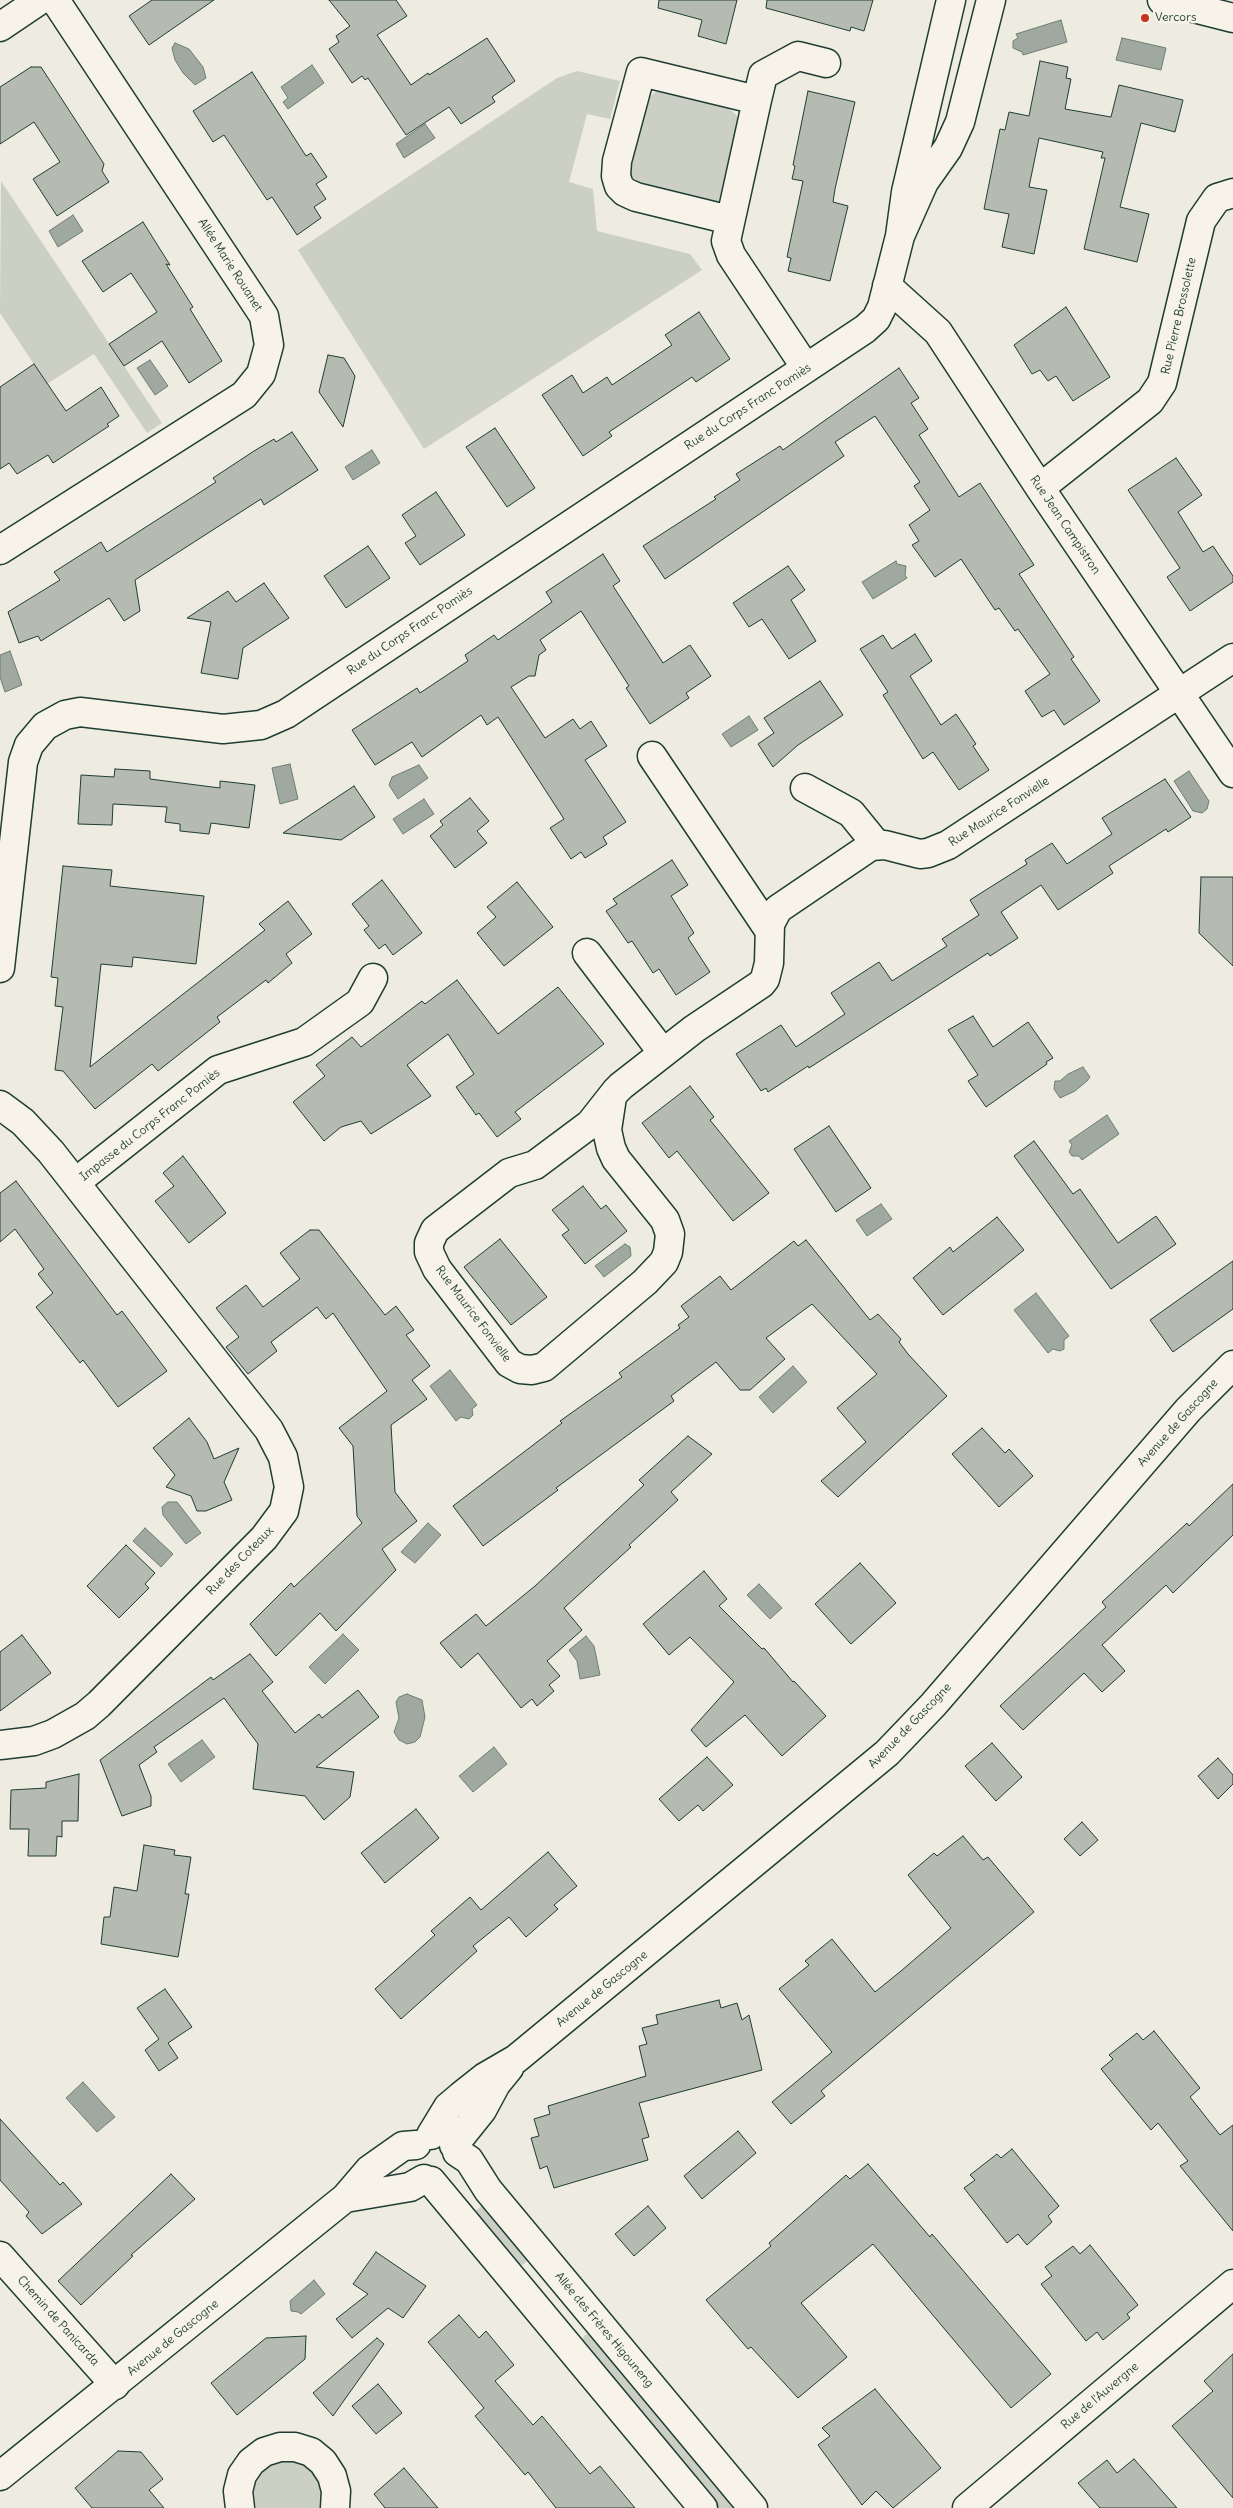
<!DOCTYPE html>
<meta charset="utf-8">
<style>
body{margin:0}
canvas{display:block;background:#eeece1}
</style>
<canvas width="1233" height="2508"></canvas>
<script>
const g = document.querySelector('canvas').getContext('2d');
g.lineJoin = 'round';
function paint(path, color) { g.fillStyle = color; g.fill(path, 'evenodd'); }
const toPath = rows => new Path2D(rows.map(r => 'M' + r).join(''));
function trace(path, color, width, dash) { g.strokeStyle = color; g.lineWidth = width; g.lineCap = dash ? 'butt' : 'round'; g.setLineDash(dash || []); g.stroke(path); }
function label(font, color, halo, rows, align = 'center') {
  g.font = font + ' Delius,sans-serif'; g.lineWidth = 5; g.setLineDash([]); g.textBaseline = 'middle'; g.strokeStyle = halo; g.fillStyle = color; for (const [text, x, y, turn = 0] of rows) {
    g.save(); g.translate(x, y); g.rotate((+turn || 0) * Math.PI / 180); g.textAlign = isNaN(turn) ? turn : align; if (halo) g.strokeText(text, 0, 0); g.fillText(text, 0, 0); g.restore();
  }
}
const green = toPath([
 [577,71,620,81,610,119,587,114,569,182,593,189,597,231,690,254,702,270,424,449,298,250,557,78],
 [657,91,728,107,737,116,739,121,721,203,641,183,630,175,628,170,647,99],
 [1,181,162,423,147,433,94,354,47,384,0,313],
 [485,2203,526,2254,528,2260,524,2264,519,2265,472,2214],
 [593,2333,746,2508,713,2508,581,2341,585,2335],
 [283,2460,295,2460,307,2464,316,2473,322,2483,323,2496,321,2508,256,2508,253,2494,255,2482,261,2471,271,2464]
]);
const water = toPath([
 [1061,20,1067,42,1023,55,1022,52,1013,48,1013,41,1018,38,1016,34,1061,20],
 [1122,38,1166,48,1161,70,1116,60,1122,38],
 [175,43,189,49,203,67,206,78,195,85,183,73,175,60,172,48,175,43],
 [312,65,324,83,288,109,283,102,288,98,281,87,312,65],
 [425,124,435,138,404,158,396,144,425,124],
 [73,215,83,231,58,247,49,231,73,215],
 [150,360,168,386,155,395,137,368,150,360],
 [372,450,380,463,353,480,345,467,372,450],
 [896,561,897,564,906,566,905,575,907,578,873,599,862,582,896,561],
 [10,651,22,685,5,692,0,677,0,655,10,651],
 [749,716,758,730,731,747,722,734,749,716],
 [290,764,298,799,280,804,272,768,290,764],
 [419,765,428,778,398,799,389,785,392,777,419,765],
 [1189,771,1209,801,1207,809,1202,813,1193,811,1174,781,1189,771],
 [424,799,434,814,403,834,393,819,424,799],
 [1083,1067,1090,1077,1087,1081,1075,1091,1060,1098,1054,1089,1055,1081,1060,1081,1068,1074,1083,1067],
 [1107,1115,1119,1134,1082,1160,1079,1156,1072,1156,1069,1152,1072,1145,1069,1141,1107,1115],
 [881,1204,892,1219,867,1236,856,1220,881,1204],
 [625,1244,630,1247,631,1256,604,1277,595,1266,625,1244],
 [1036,1293,1069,1336,1064,1340,1064,1349,1060,1351,1053,1349,1048,1353,1014,1310,1036,1293],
 [793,1366,807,1382,773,1413,759,1397,793,1366],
 [450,1370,477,1405,472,1409,473,1415,469,1419,461,1417,456,1421,430,1386,450,1370],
 [168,1502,177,1502,201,1533,186,1544,163,1515,162,1507,168,1502],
 [428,1523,441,1535,415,1563,401,1552,428,1523],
 [145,1528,173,1554,161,1567,133,1541,145,1528],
 [759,1584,782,1608,770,1619,747,1595,759,1584],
 [343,1634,359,1650,325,1684,309,1667,343,1634],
 [586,1636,594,1646,600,1675,580,1679,577,1661,569,1650,586,1636],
 [407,1694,422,1700,425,1717,420,1737,415,1742,407,1744,399,1740,394,1732,399,1718,396,1702,399,1697,407,1694],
 [202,1740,215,1757,181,1782,168,1764,202,1740],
 [494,1747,507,1764,473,1792,459,1776,494,1747],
 [83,2082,115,2117,97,2132,66,2098,83,2082],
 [314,2280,325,2294,301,2314,298,2312,291,2311,290,2301,314,2280]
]);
const building = toPath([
 [152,0,214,0,149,45,129,16,152,0],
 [329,0,396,0,407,16,377,35,411,85,428,73,429,75,487,38,515,81,492,97,495,102,461,124,449,107,406,135,368,78,365,80,362,76,352,83,329,49,339,42,336,36,350,26,329,0],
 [659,0,737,0,726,44,698,36,702,20,658,8,659,0],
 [767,0,873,0,864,31,851,27,850,31,766,8,767,0],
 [1040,61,1068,67,1066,78,1071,79,1065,109,1111,117,1119,85,1183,100,1175,132,1141,123,1120,207,1149,214,1137,262,1084,249,1105,158,1101,158,1103,152,1039,138,1029,187,1047,190,1034,254,1002,247,1009,214,984,209,1000,129,1005,130,1009,112,1029,116,1040,61],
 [31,67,41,67,104,164,102,171,109,182,57,216,33,179,60,162,34,122,0,144,0,87,31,67],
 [252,72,306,156,311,153,327,177,316,184,326,199,314,207,321,218,297,235,272,197,267,200,224,135,213,142,193,111,252,72],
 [808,91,855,102,835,189,833,202,848,206,830,281,788,271,791,258,787,257,803,181,792,179,795,166,793,165,808,91],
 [143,222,170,265,166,264,193,307,190,309,222,361,189,383,162,341,124,366,109,344,157,312,131,273,103,292,82,261,143,222],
 [1066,307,1110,377,1073,401,1056,376,1048,381,1040,370,1032,374,1014,345,1066,307],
 [699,312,730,359,696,382,692,377,609,432,612,436,583,456,542,395,572,375,583,393,607,377,612,385,672,345,665,335,699,312],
 [328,355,344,358,355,376,343,427,319,392,328,355],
 [34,364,66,411,101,387,119,416,107,424,109,426,53,463,48,455,17,474,9,463,0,469,0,387,34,364],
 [899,368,919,398,911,403,928,429,919,435,959,497,980,483,1034,565,1019,574,1074,657,1071,659,1100,701,1064,725,1054,710,1042,717,1025,691,1050,674,1018,629,1015,631,999,608,995,610,961,559,935,577,912,545,919,541,909,525,930,510,914,486,920,482,875,416,835,442,844,456,665,579,643,546,716,499,714,497,740,480,736,474,780,446,783,450,899,368],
 [495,428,535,488,507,507,466,447,495,428],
 [292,432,318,470,264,505,261,499,135,580,140,611,124,621,109,598,41,641,38,636,19,643,8,612,60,580,54,572,101,542,107,552,216,482,213,478,254,451,274,439,276,442,292,432],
 [1176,458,1202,495,1178,512,1203,552,1213,546,1233,576,1233,582,1190,611,1167,577,1180,568,1128,490,1176,458],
 [436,492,465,535,420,565,405,543,416,536,402,515,436,492],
 [368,546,390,578,346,608,324,576,368,546],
 [603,554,620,581,613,586,663,663,690,645,711,676,686,693,689,698,650,724,626,688,629,686,581,611,540,640,546,650,539,655,535,676,529,676,511,687,545,738,573,719,580,729,591,721,607,746,585,760,626,822,603,837,607,844,585,858,581,852,571,859,550,828,564,819,498,717,487,725,481,715,422,757,412,742,375,765,352,730,417,688,420,693,468,661,465,655,494,635,498,640,552,602,546,592,603,554],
 [788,566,805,590,791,600,816,641,789,659,762,619,749,627,733,603,788,566],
 [264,583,289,618,243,648,238,679,201,673,211,622,187,618,228,591,236,602,264,583],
 [915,634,932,661,910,676,941,725,956,714,976,744,973,746,989,770,959,790,933,752,923,759,883,695,888,692,860,649,883,635,892,649,915,634],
 [820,681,843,715,798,745,773,767,758,744,774,733,764,718,820,681],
 [115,769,150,771,150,779,220,788,220,781,255,785,249,828,211,823,209,834,180,831,180,824,165,822,167,807,113,804,112,825,78,824,81,775,114,777,115,769],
 [1165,779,1191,817,1168,832,1166,829,1109,866,1113,873,1058,910,1041,885,1001,912,1018,938,990,956,988,953,809,1068,808,1066,768,1092,766,1088,761,1091,736,1054,781,1025,796,1047,845,1014,831,993,879,962,892,981,947,946,942,939,979,915,970,900,1027,864,1025,860,1052,843,1067,864,1112,834,1102,818,1165,779],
 [354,786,375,817,341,840,283,833,354,786],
 [470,798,489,821,477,831,487,843,455,868,430,836,443,825,440,821,470,798],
 [672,860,688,885,671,896,694,933,688,938,710,972,676,995,659,969,653,973,632,941,628,943,606,911,617,904,613,899,672,860],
 [63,866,112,870,110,886,204,896,196,964,133,957,132,967,101,964,90,1067,265,930,259,924,288,901,312,934,286,954,292,963,268,983,266,980,217,1017,220,1022,158,1071,152,1064,95,1109,63,1071,55,1070,63,1007,55,1006,58,978,51,977,63,866],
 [1201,877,1233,877,1233,966,1199,933,1201,877],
 [382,880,422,933,393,955,385,944,379,949,364,930,369,926,352,904,382,880],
 [517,882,553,927,504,966,477,933,496,917,487,907,517,882],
 [457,980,498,1034,558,987,604,1044,515,1112,521,1119,497,1137,479,1113,476,1115,456,1087,474,1074,448,1034,407,1065,431,1096,371,1134,361,1121,341,1127,324,1141,293,1102,325,1076,316,1065,352,1037,361,1047,422,1001,425,1004,457,980],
 [973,1016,993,1047,1028,1022,1053,1058,1046,1062,1047,1064,986,1107,968,1081,978,1075,948,1030,973,1016],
 [690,1086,714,1117,710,1120,769,1193,733,1221,677,1151,669,1158,642,1123,690,1086],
 [829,1126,871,1188,836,1212,794,1149,829,1126],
 [1034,1141,1073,1194,1080,1189,1118,1243,1156,1216,1176,1244,1111,1289,1014,1156,1034,1141],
 [183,1156,226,1213,189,1243,155,1201,174,1186,163,1173,183,1156],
 [16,1181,117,1315,122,1311,167,1371,118,1407,83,1360,80,1363,36,1307,53,1293,38,1274,44,1269,15,1229,0,1242,0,1193,16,1181],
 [583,1186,601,1209,606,1205,627,1231,585,1264,562,1235,569,1230,552,1210,583,1186],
 [997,1217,1024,1250,943,1315,913,1278,950,1247,953,1252,997,1217],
 [310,1230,319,1230,385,1315,396,1306,414,1330,406,1335,430,1366,412,1380,427,1399,391,1425,395,1492,417,1521,382,1549,396,1570,336,1631,320,1613,276,1656,250,1624,291,1583,294,1587,362,1523,357,1516,353,1446,339,1428,387,1391,333,1313,326,1319,317,1307,271,1342,277,1351,248,1374,226,1347,239,1337,216,1308,246,1285,263,1307,300,1279,280,1253,310,1230],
 [500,1239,547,1297,511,1325,464,1267,500,1239],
 [806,1240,870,1320,878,1314,901,1339,899,1342,908,1354,947,1396,838,1497,821,1481,866,1442,837,1408,877,1374,812,1304,766,1338,785,1359,750,1390,740,1390,716,1362,671,1396,674,1401,556,1488,558,1490,483,1546,453,1506,562,1423,560,1421,622,1377,619,1373,680,1328,678,1325,689,1317,681,1306,720,1276,731,1290,794,1241,798,1246,806,1240],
 [1233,1261,1233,1309,1173,1352,1150,1320,1233,1261],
 [189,1418,207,1442,214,1459,239,1448,224,1482,232,1500,206,1511,197,1511,191,1496,166,1487,175,1475,153,1448,189,1418],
 [982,1428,1005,1453,1009,1449,1033,1476,999,1507,952,1454,982,1428],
 [688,1436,712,1454,671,1492,678,1500,629,1545,631,1547,564,1608,582,1630,547,1661,560,1676,549,1685,554,1691,537,1706,532,1699,521,1708,478,1653,461,1668,440,1643,476,1614,486,1626,535,1586,644,1485,639,1480,688,1436],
 [1233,1484,1233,1535,1173,1593,1166,1585,1102,1645,1125,1671,1102,1692,1084,1673,1023,1730,1000,1706,1106,1607,1102,1602,1187,1523,1189,1526,1233,1484],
 [126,1545,155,1573,145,1584,149,1588,119,1618,87,1586,126,1545],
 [860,1563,896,1603,851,1644,815,1604,860,1563],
 [704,1571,727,1599,719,1606,762,1649,764,1648,793,1682,794,1681,826,1716,782,1756,745,1715,706,1747,691,1730,734,1682,690,1637,669,1655,643,1624,704,1571],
 [22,1635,51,1673,0,1711,0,1652,22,1635],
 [250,1654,273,1682,262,1691,295,1733,319,1714,322,1718,358,1690,379,1717,316,1767,354,1772,350,1797,324,1820,305,1796,253,1789,258,1744,224,1698,154,1747,157,1752,139,1765,151,1796,151,1806,122,1816,100,1760,211,1677,213,1680,250,1654],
 [992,1743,1022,1777,996,1801,965,1766,992,1743],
 [707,1757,733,1785,703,1811,698,1805,679,1821,659,1799,707,1757],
 [1218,1758,1233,1775,1233,1784,1218,1799,1198,1776,1218,1758],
 [79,1774,78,1821,62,1821,62,1837,57,1836,56,1856,28,1856,29,1829,10,1829,11,1790,46,1788,46,1782,79,1774],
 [416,1809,439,1838,385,1883,361,1853,416,1809],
 [1082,1822,1098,1840,1080,1856,1064,1839,1082,1822],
 [963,1836,983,1860,988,1857,1034,1912,821,2091,825,2096,791,2124,772,2102,832,2052,779,1989,809,1965,805,1961,832,1939,875,1992,901,1971,951,1928,908,1875,934,1853,937,1856,963,1836],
 [144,1845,175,1850,174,1855,191,1857,185,1894,189,1894,178,1957,101,1944,104,1917,110,1917,114,1887,137,1891,144,1845],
 [548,1852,577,1886,554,1905,558,1909,526,1937,509,1917,473,1946,477,1951,401,2019,375,1989,435,1935,431,1931,470,1897,481,1910,548,1852],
 [165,1989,192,2027,168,2043,178,2058,159,2071,145,2050,159,2039,137,2008,165,1989],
 [719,2000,721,2008,737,2003,742,2020,749,2015,762,2070,639,2103,649,2137,642,2139,648,2160,554,2188,547,2166,540,2169,531,2138,539,2136,534,2119,550,2114,548,2106,646,2076,639,2046,647,2044,642,2028,658,2024,656,2015,719,2000],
 [1154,2031,1200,2088,1190,2097,1220,2135,1233,2125,1233,2231,1180,2166,1188,2161,1158,2123,1151,2130,1101,2069,1113,2059,1109,2055,1137,2033,1143,2040,1154,2031],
 [0,2119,60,2185,63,2182,82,2204,42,2234,26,2216,29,2212,0,2180,0,2119],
 [738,2131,756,2153,702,2199,684,2176,738,2131],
 [1012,2149,1059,2206,1048,2216,1052,2222,1027,2245,1018,2234,1007,2243,964,2188,975,2180,970,2175,997,2154,1001,2158,1012,2149],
 [868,2164,930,2237,932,2234,1051,2374,1011,2408,873,2244,801,2303,847,2357,798,2398,751,2347,748,2349,706,2300,771,2246,769,2243,846,2175,850,2179,868,2164],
 [171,2174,195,2199,131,2255,133,2256,81,2305,58,2281,171,2174],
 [648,2206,666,2228,634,2256,615,2234,648,2206],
 [1090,2245,1138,2305,1127,2314,1130,2318,1103,2340,1097,2332,1086,2341,1041,2284,1052,2276,1045,2267,1073,2246,1080,2254,1090,2245],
 [376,2252,426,2286,403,2318,388,2308,352,2338,336,2319,368,2294,353,2284,376,2252],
 [459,2315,479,2338,486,2331,514,2365,495,2381,533,2425,542,2416,590,2474,600,2466,635,2508,556,2508,528,2472,525,2475,475,2416,484,2408,428,2342,459,2315],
 [306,2336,305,2359,237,2415,211,2383,266,2338,306,2336],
 [377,2338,384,2344,333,2416,313,2393,377,2338],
 [1233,2354,1233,2498,1172,2426,1213,2391,1204,2381,1233,2354],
 [378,2384,402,2413,376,2434,352,2406,378,2384],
 [875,2389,941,2468,893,2508,876,2491,862,2505,818,2445,830,2436,822,2428,875,2389],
 [118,2451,141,2452,154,2468,163,2479,149,2490,164,2508,92,2508,75,2488,118,2451],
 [1134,2459,1177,2508,1100,2508,1078,2483,1107,2460,1117,2473,1134,2459],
 [404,2468,438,2508,385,2508,374,2494,404,2468]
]);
const street = toPath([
 [951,0,906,192,900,236,924,182,948,148,960,122,991,0],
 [0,27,40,0],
 [757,100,763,75,798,56,826,63],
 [730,220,636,197,625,192,619,186,616,176,617,161,641,72,757,100,726,241,731,255,806,368],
 [887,286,938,332,1040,488,1233,773],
 [1040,488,1150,401,1162,383,1201,221,1217,198,1233,193],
 [0,550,244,395,261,374,269,345,264,316,55,0],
 [652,756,769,930],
 [805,788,851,813,877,845],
 [587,953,663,1053],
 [0,968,23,762,29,745,45,726,65,715,80,712,223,729,261,725,286,714,865,329,876,319,882,307,900,236],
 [612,1097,607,1130,611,1148,616,1159,665,1220,670,1234,668,1252,664,1262,645,1282,544,1367,532,1370,520,1369,509,1363,437,1269,429,1252,429,1243,435,1230,509,1173,535,1165,590,1124,616,1091,621,1086,694,1029,761,984,765,979,769,963,770,924,778,909,871,846,885,845,920,854,928,853,948,845,1233,658],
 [0,1105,23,1122,51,1152,269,1430,283,1457,289,1487,284,1511,264,1538,99,1704,85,1716,53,1734,34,1741,0,1745],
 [76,1182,218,1070,304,1042,360,1002,373,978],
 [0,2256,115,2385],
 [240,2508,238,2491,242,2475,251,2462,264,2452,280,2447,295,2447,311,2452,323,2462,332,2476,336,2491,335,2508],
 [967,2508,1233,2284]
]);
const secondary = toPath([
 [1162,0,1233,18],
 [431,2135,448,2107,461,2096,485,2077,516,2059,887,1753,933,1705,1188,1410,1233,1365],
 [454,2145,482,2110,496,2084,509,2068],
 [457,2152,469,2160,488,2190,753,2508],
 [431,2181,703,2508],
 [345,2198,410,2187,424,2179],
 [0,2476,345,2198,369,2170,403,2146,416,2145]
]);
const markers = [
 [1145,18,5,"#c8321e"]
];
const poiNames = [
 ["Vercors",1155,18]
];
const streetNames = [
 ["Allée Marie Rouanet",230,265,57],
 ["Rue Pierre Brossolette",1179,316,-77],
 ["Rue du Corps Franc Pomiès",748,407,-33],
 ["Rue Jean Campistron",1065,525,56],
 ["Rue du Corps Franc Pomiès",410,631,-34],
 ["Rue Maurice Fonvielle",999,812,-33],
 ["Impasse du Corps Franc Pomiès",150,1125,-38],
 ["Rue Maurice Fonvielle",473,1314,53],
 ["Avenue de Gascogne",1178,1423,-48],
 ["Rue des Coteaux",240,1561,-46],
 ["Avenue de Gascogne",910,1726,-46],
 ["Avenue de Gascogne",602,1989,-39],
 ["Chemin de Panicarda",58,2321,48],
 ["Allée des Frères Higouneng",604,2330,50],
 ["Avenue de Gascogne",173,2338,-39],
 ["Rue de l'Auvergne",1100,2396,-40]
];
paint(green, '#cccfc4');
paint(water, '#9fa99f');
trace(water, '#6c7e74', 1);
paint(building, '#b5bbb0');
trace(building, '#1f3d34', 1);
trace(street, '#1f3d34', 31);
trace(secondary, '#1f3d34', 31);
trace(street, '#f7f3e8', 28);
trace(secondary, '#f7f3e8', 28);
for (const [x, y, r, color] of markers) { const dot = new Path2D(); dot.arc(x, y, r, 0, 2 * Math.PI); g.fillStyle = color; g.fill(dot); trace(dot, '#f7f3e8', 2); }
label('12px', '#1f3d34', '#f7f3e8', poiNames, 'left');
label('12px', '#1f3d34', '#f7f3e8', streetNames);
</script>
